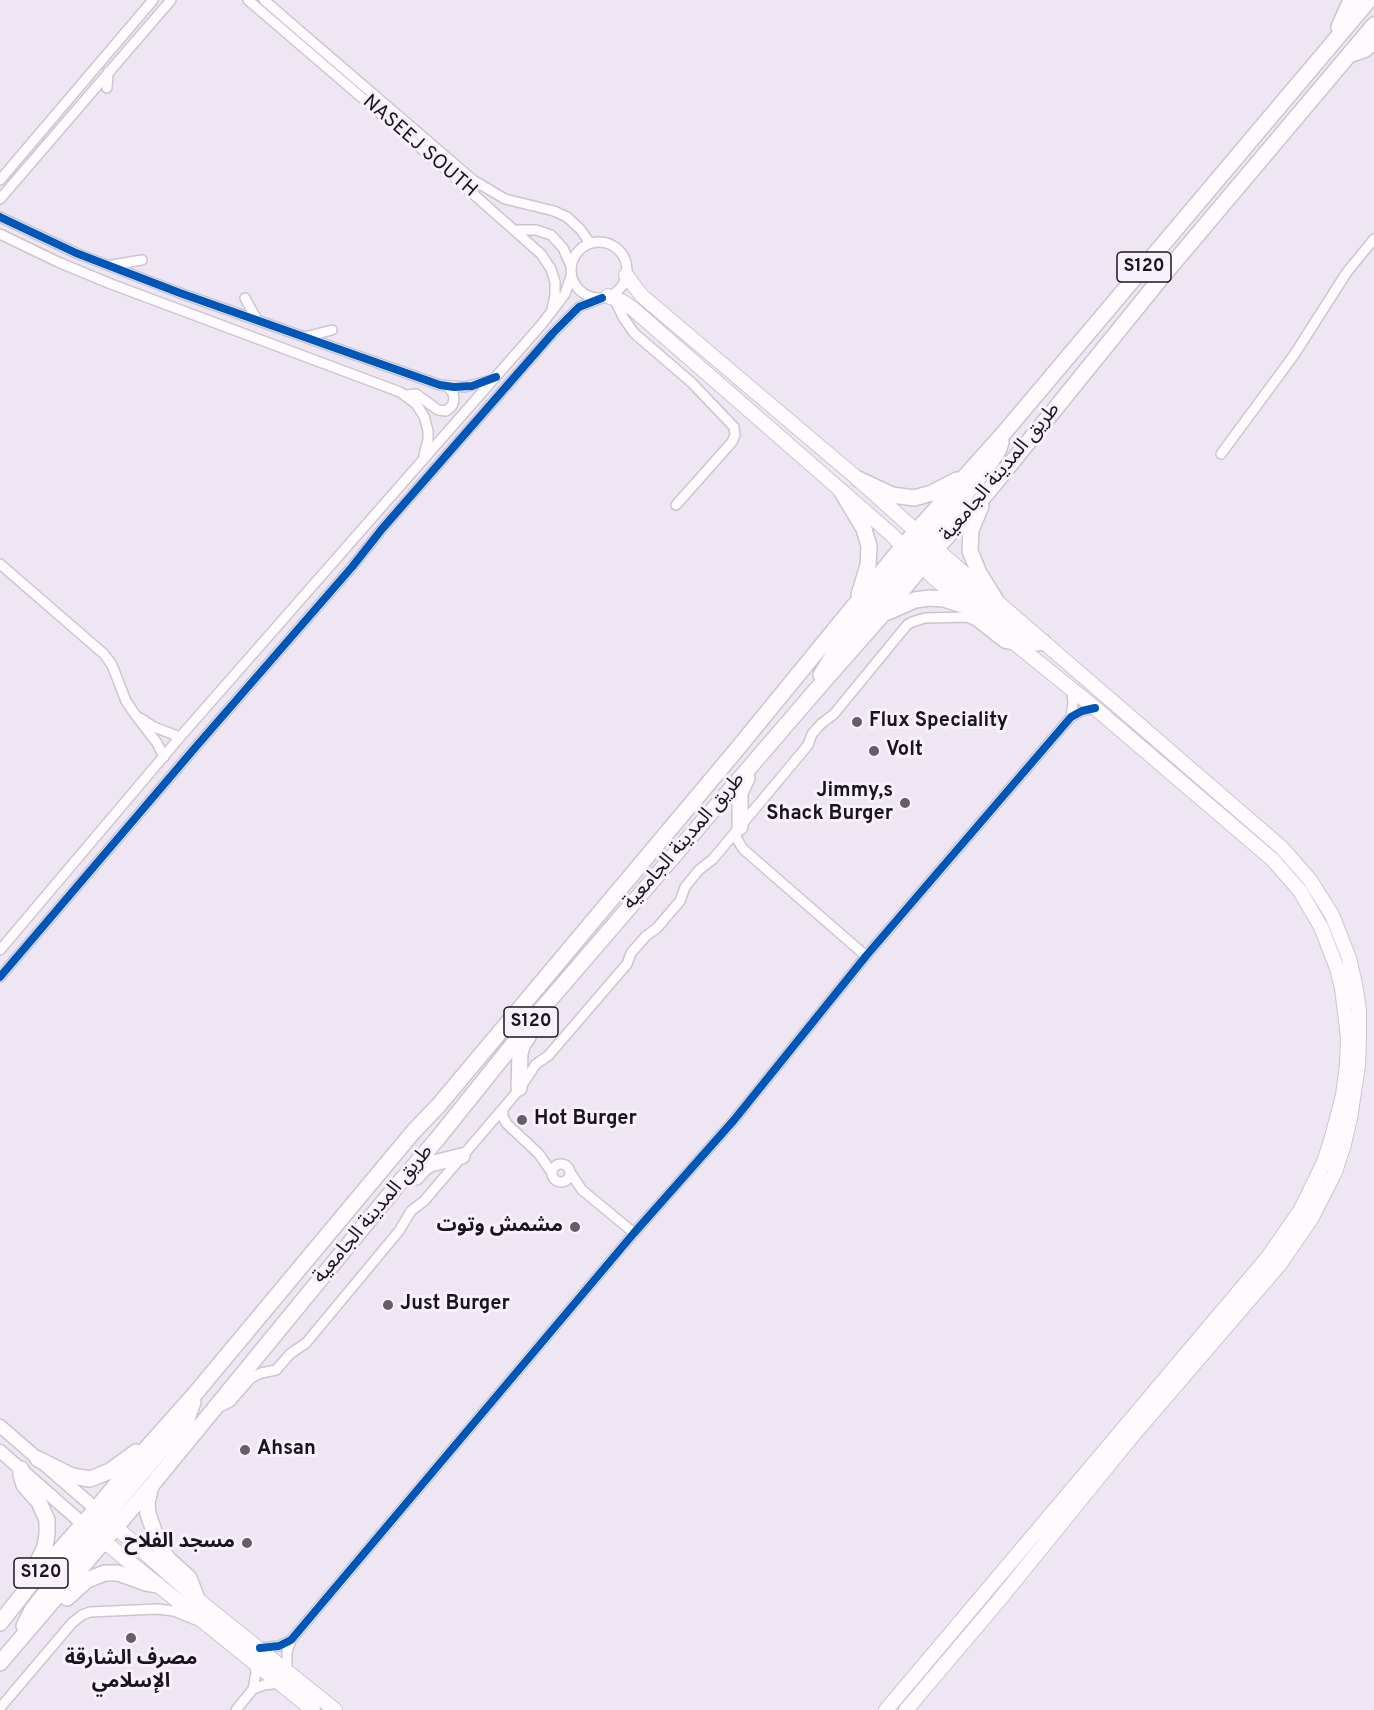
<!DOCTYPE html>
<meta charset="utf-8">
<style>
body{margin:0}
canvas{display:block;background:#efe6f4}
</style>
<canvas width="1374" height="1710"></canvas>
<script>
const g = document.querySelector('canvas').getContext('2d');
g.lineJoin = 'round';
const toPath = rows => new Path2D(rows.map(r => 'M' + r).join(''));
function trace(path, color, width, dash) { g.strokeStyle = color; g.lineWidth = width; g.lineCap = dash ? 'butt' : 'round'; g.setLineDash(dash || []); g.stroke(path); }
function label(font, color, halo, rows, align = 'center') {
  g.font = font + ' Overpass,"Noto Sans Arabic",sans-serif'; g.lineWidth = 6; g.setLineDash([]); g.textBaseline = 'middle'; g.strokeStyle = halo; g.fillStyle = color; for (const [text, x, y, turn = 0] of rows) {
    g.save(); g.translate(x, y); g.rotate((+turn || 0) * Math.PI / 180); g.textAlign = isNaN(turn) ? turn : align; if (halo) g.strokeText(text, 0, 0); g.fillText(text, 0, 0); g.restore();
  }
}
const minor = toPath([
 [248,0,445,169,541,254,551,269,555,282,555,295,552,310],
 [264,0,473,180,505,199,554,211,567,217,580,229,590,243],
 [107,88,108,72],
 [0,180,153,0],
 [0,199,171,0],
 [0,217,76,253,180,293,440,385,465,387,491,380],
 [515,230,536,230,551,235,563,248,571,266],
 [0,234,58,262,111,284,400,392,416,404,424,416,428,431,428,440,424,455],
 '571 270a28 28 0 1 1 56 0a28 28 0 1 1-56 0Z',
 [112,265,142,260],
 [245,298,257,320],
 [614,298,623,317,634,333,692,383,734,427,735,435,732,442,676,505],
 [305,337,332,330],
 [406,395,416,394,438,410,446,411,452,406,454,400,453,393,448,387],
 [1221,454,1294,355,1347,272,1374,239],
 [0,564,104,654,112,665,126,701,134,713,157,743,164,757],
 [1071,717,1073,703,1072,690],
 [140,718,154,727,180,737],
 [736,832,737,839,743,849,866,956],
 [0,950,180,737,542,324,565,294,571,276],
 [0,977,194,749,352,567,382,529,553,333,579,307,602,298],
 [503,1109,503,1117,507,1124,539,1154,552,1173],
 '552 1173a9 9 0 1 1 18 0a9 9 0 1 1-18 0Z',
 [570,1172,582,1190,634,1233],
 [220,1407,230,1402,251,1378,261,1373,276,1370,290,1354,306,1343,399,1231,411,1211,424,1201,518,1091,536,1064,548,1056,627,964,631,953,646,936,657,928,680,901,685,887,699,870,713,859,808,745,812,734,821,724,834,714,907,625,912,622,925,618,967,617,976,621,1004,643,1015,645],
 [260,1648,279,1646,291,1640,634,1233,734,1120,866,956,1071,717,1082,711,1095,708],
 [287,1670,287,1652,291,1640],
 [253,1689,256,1673,255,1662],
 [0,1708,72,1623,82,1615,90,1612,157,1609,174,1611,196,1620],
 [236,1710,253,1689,264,1685,280,1683]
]);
const tertiary = toPath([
 [0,1426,96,1509],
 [0,1451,83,1524]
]);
const secondary = toPath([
 [626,275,642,296,858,479,936,549,1282,848,1310,880,1332,915,1349,958,1355,984,1359,1010,1359,1037,1358,1066,1350,1118,1344,1144,1335,1172,1311,1219,1280,1264,1129,1440,1000,1599,906,1710],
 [608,296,621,301,632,308,892,535,934,578,1095,708,1273,860,1300,891,1321,927,1337,968,1342,988,1348,1038,1347,1065,1343,1095,1332,1137,1324,1162,1300,1211,1268,1257,886,1710],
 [109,1521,197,1599,335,1710],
 [96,1535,313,1710]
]);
const primary = toPath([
 [1339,27,1351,0],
 [1352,54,1364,50,1374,42],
 [858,479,892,495,914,498,932,493,957,480],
 [842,492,864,529,869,546,868,565,859,595],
 [981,506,971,530,970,551,979,573,995,599],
 [923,552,1018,634,1030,641,1037,643,1043,642],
 [921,555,925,543,989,465,999,449,1001,442],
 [888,612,915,600,929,598,944,599,969,607],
 [821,675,836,650,913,557,917,545,917,531],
 [740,827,740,793,747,778],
 [519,1088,520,1053,523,1044,528,1037],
 [416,1177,424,1168,430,1164,462,1156],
 [38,1459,72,1476,90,1479,110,1471,136,1452],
 [21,1469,21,1475,24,1485,39,1502,47,1520,47,1534,45,1547,35,1567,33,1576],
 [151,1486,147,1503,148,1514,159,1545,168,1559,189,1578,197,1599],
 [103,1542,102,1526,105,1517,187,1419,193,1402],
 [67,1598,87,1580,105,1573,118,1573,146,1583,158,1585],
 [0,1623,33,1581,96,1509,145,1450,194,1395,414,1131,438,1106,738,748,903,546,1003,434,1369,0],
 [24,1626,32,1610,93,1532,97,1524,98,1515],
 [0,1663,151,1486,395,1188,438,1138,535,1017,817,689,882,615,936,549,987,493,1161,278,1374,25]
]);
const cycleway = toPath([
 [0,217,76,253,180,293,440,385,454,387,472,386,496,377],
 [0,977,194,749,352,567,382,529,553,333,579,307,602,298],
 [260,1648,279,1646,291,1640,634,1233,734,1120,866,956,1071,717,1082,711,1095,708]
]);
const markers = [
 [857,722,6,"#655e68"],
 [874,751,6,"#655e68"],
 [905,803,6,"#655e68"],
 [522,1120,6,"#655e68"],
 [575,1227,6,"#655e68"],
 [388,1305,6,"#655e68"],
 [245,1450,6,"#655e68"],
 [247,1543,6,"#655e68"],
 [131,1638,6,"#655e68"]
];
const shields = [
 [1144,267,54],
 [531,1022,54],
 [41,1573,54]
];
const shieldNames = [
 ["S120",1144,267],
 ["S120",531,1022],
 ["S120",41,1573]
];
const streetNames = [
 ["NASEEJ SOUTH",419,147,41],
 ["طريق المدينة الجامعية",1001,473,-50],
 ["طريق المدينة الجامعية",685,842,-49],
 ["طريق المدينة الجامعية",374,1215,-50]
];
const poiNames = [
 ["Flux Speciality",869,722],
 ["Volt",886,751],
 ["Jimmy,s",893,792,"right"],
 ["Shack Burger",893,815,"right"],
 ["Hot Burger",534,1120],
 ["مشمش وتوت",563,1227,"right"],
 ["Just Burger",400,1305],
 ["Ahsan",257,1450],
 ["مسجد الفلاح",235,1543,"right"],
 ["مصرف الشارقة",131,1660,"center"],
 ["الإسلامي",131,1683,"center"]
];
trace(minor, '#ccc5d0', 12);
trace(tertiary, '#ccc5d0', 15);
trace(secondary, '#ccc5d0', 16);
trace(primary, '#ccc5d0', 18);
trace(minor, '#fdfbfd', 9);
trace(tertiary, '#fdfbfd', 12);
trace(secondary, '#fdfbfd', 14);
trace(primary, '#fdfbfd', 15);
trace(cycleway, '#0057b8', 8);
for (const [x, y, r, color] of markers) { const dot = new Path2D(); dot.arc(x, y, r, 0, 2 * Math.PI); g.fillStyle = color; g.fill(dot); trace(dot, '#f8f1fc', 2); }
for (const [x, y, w] of shields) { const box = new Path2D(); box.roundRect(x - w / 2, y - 15, w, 30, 4.5); g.fillStyle = '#f8f1fc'; g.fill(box); trace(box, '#1a141d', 1.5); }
label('bold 18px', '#1a141d', null, shieldNames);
label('20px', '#1a141d', '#f8f1fc', streetNames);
label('bold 20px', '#1a141d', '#f8f1fc', poiNames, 'left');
</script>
